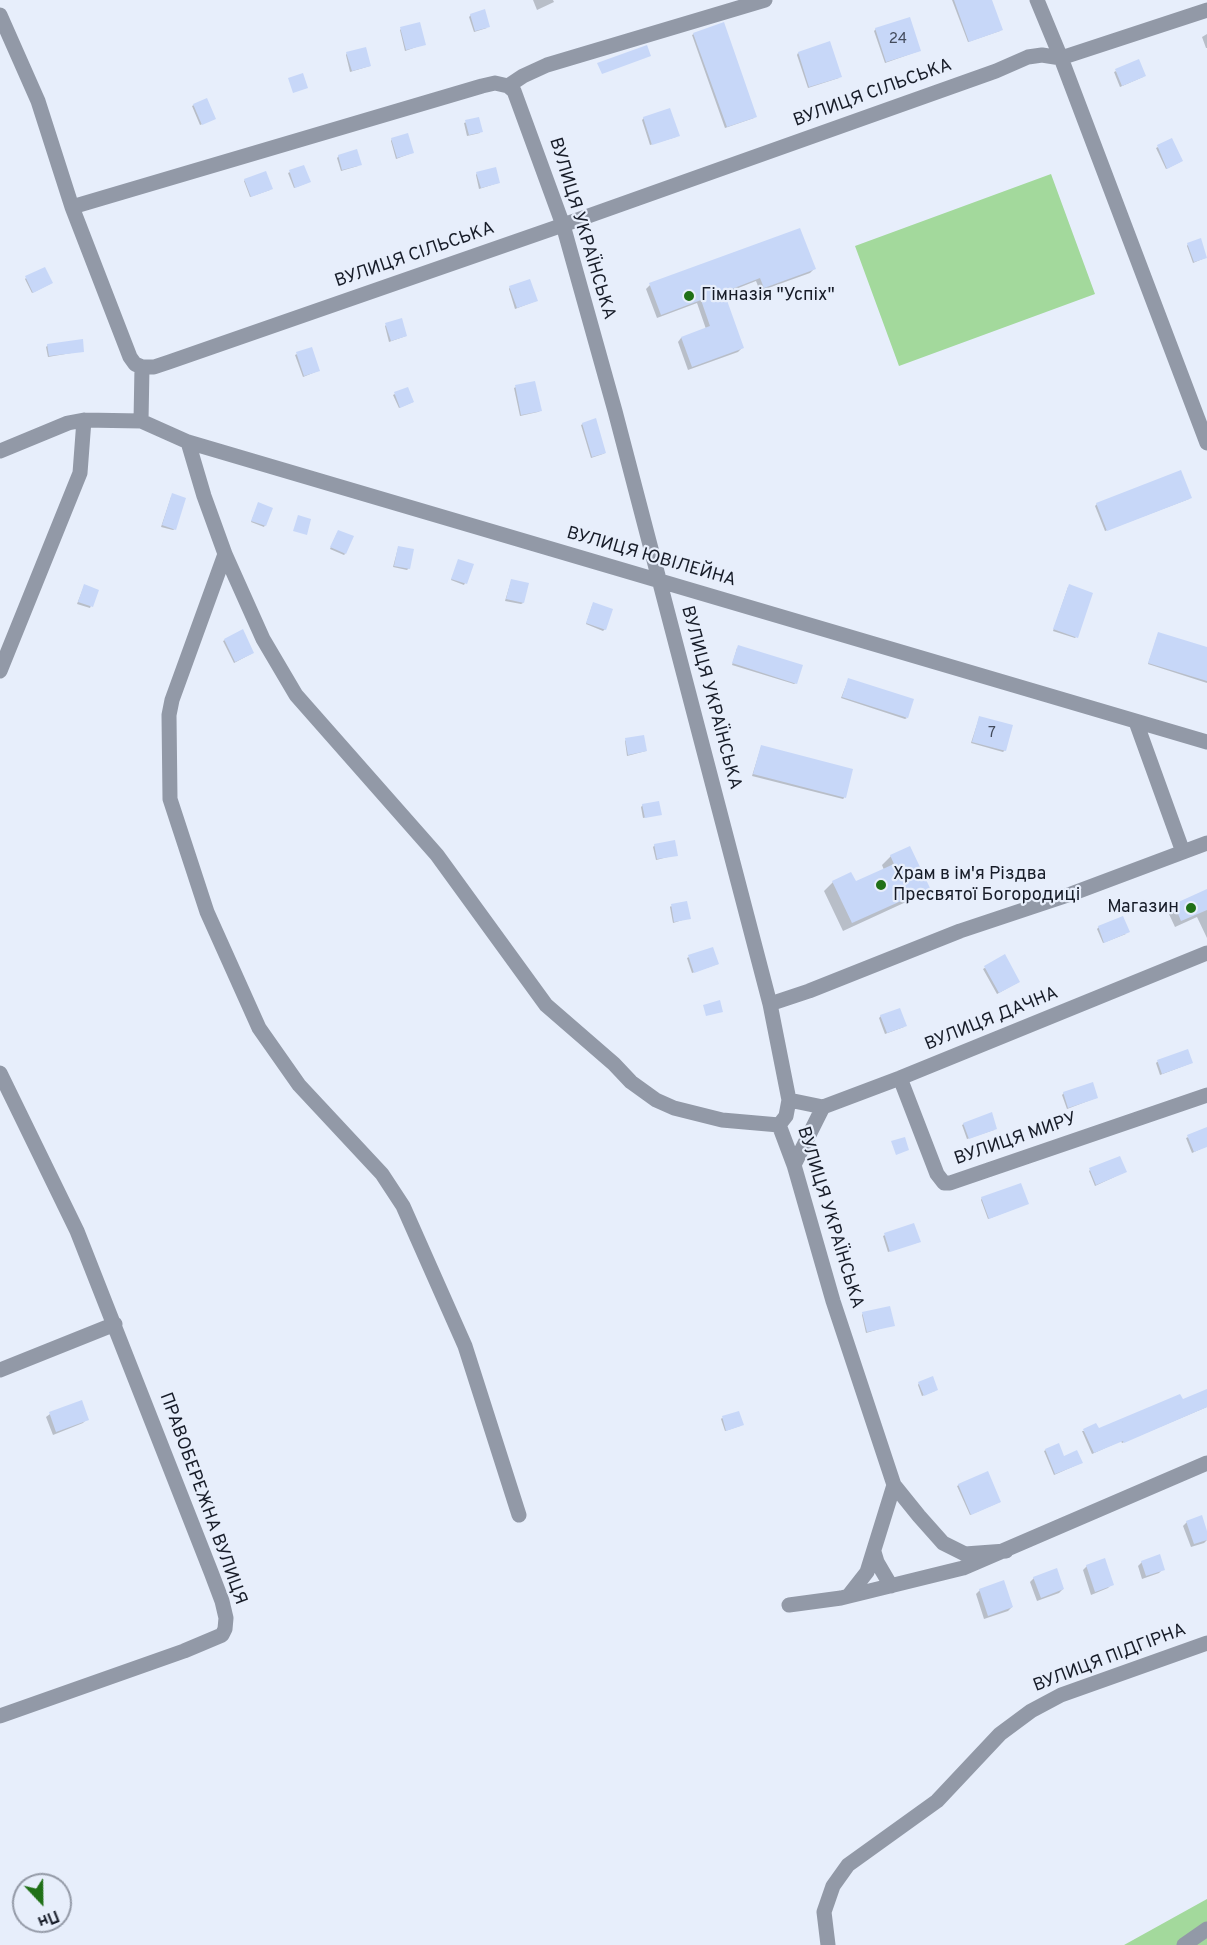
<!DOCTYPE html>
<meta charset="utf-8">
<style>
body{margin:0}
#map{position:relative;width:1207px;height:1945px;overflow:hidden;background:#e7eefb;font-family:Overpass,sans-serif}
canvas{display:block}
.north{position:absolute;left:12px;top:1873px;width:60px;height:60px;box-sizing:border-box;background:#e7eefb;border:2px solid #949aa7;border-radius:50%;rotate:158deg;font-size:16px;font-weight:700;line-height:24px;text-align:center;color:#171c28}
.north::after{content:'';display:block;margin:auto;width:21px;height:27px;background:#207017;clip-path:polygon(50% 0,100% 100%,50% 72%,0 100%)}
</style>
<div id="map">
<canvas width="1207" height="1945"></canvas>
<div class="north">Пн</div>
</div>
<script>
const g = document.querySelector('canvas').getContext('2d');
g.lineJoin = 'round';
function paint(path, color) { g.fillStyle = color; g.fill(path, 'evenodd'); }
const toPath = rows => new Path2D(rows.map(r => 'M' + r).join(''));
function trace(path, color, width, dash) { g.strokeStyle = color; g.lineWidth = width; g.lineCap = dash ? 'butt' : 'round'; g.setLineDash(dash || []); g.stroke(path); }
function label(font, color, halo, rows, align = 'center') {
  g.font = font + ' Overpass,sans-serif'; g.lineWidth = 4.5; g.setLineDash([]); g.textBaseline = 'middle'; g.strokeStyle = halo; g.fillStyle = color; for (const [text, x, y, turn = 0] of rows) {
    g.save(); g.translate(x, y); g.rotate((+turn || 0) * Math.PI / 180); g.textAlign = isNaN(turn) ? turn : align; if (halo) g.strokeText(text, 0, 0); g.fillText(text, 0, 0); g.restore();
  }
}
const green = toPath([
 [1051,174,1095,294,899,366,855,246],
 [1207,1899,1207,1945,1124,1945]
]);
const shadow = toPath([
 [533,0,553,0,554,2,537,10],
 [952,0,990,0,1000,31,968,42],
 [471,15,487,28,474,32,469,17],
 [401,29,425,44,405,51,400,30],
 [876,29,919,51,885,63,874,31],
 [694,34,754,118,725,128,692,35],
 [1207,34,1207,48,1206,48,1202,37],
 [347,53,370,66,350,72,346,55],
 [798,53,839,78,808,88,797,55],
 [1138,61,1143,77,1120,87,1114,72],
 [194,105,212,120,200,125,192,106],
 [478,118,480,133,467,136,464,123],
 [644,118,676,137,650,145,642,120],
 [392,139,412,153,396,159,391,141],
 [1172,140,1180,162,1166,169,1156,148],
 [339,156,358,166,341,171,337,158],
 [290,172,307,183,294,188,288,173],
 [477,173,498,183,479,189,476,175],
 [245,180,270,190,250,197,244,181],
 [1188,244,1205,258,1193,263,1187,246],
 [814,269,810,273,760,291,756,281,723,294,742,348,738,352,688,370,678,342,681,338,706,329,697,303,657,318,646,289,650,285],
 [26,278,50,284,32,293,25,279],
 [510,287,536,301,515,309,509,289],
 [386,325,406,336,389,342,385,326],
 [48,345,83,351,48,357,46,347],
 [297,354,318,371,303,377,295,355],
 [516,387,540,411,538,412,520,416,514,388],
 [395,394,413,402,399,408,393,395],
 [583,424,605,453,603,454,591,458,581,425],
 [171,497,175,529,173,530,161,527],
 [1189,499,1105,531,1095,506,1097,504],
 [258,504,265,525,264,527,251,522],
 [337,533,345,554,344,555,330,549],
 [398,548,409,568,407,570,393,567],
 [459,560,465,583,464,585,451,580],
 [511,581,523,603,521,604,505,601],
 [84,586,97,591,90,608,77,604],
 [1068,587,1076,637,1075,638,1053,631],
 [592,606,605,629,603,631,586,624],
 [1158,634,1207,649,1207,683,1148,664],
 [225,640,251,654,234,663,223,641],
 [737,648,796,683,794,684,732,665],
 [848,680,907,718,905,719,841,698],
 [979,718,1005,750,1003,752,971,743],
 [626,740,646,751,627,756,625,741],
 [761,747,851,770,844,798,843,799,752,776],
 [643,805,660,814,643,818,641,807],
 [655,845,676,855,656,860,653,847],
 [891,856,928,887,919,896,843,931,824,891,833,882,855,883,884,870,882,865],
 [1207,891,1207,938,1197,917,1175,927,1168,912,1175,906],
 [671,906,689,918,673,923,670,907],
 [1099,927,1126,934,1103,943,1097,929],
 [1004,956,1017,983,997,994,983,969],
 [689,957,718,964,692,973,687,958],
 [881,1016,904,1027,885,1034,879,1018],
 [1187,1051,1191,1063,1189,1064,1160,1075,1156,1063,1157,1062],
 [1064,1093,1096,1098,1067,1109,1062,1095],
 [964,1124,994,1130,967,1139,962,1125],
 [1207,1129,1207,1146,1192,1153,1186,1138],
 [1090,1170,1123,1173,1095,1186,1089,1171],
 [982,1198,1027,1204,988,1219,981,1200],
 [885,1235,919,1242,888,1252,883,1236],
 [863,1313,893,1325,866,1333,862,1315],
 [919,1383,935,1391,922,1396,918,1385],
 [1207,1391,1207,1407,1122,1443,1121,1441,1092,1454,1082,1431,1098,1430],
 [50,1414,87,1419,83,1423,53,1435,46,1417],
 [722,1418,740,1426,725,1431,721,1419],
 [1046,1450,1063,1458,1079,1464,1054,1475,1044,1451],
 [959,1485,1000,1502,970,1515,957,1486],
 [1187,1522,1207,1535,1207,1540,1204,1543,1191,1547,1183,1526],
 [1142,1562,1163,1569,1159,1573,1142,1579,1138,1566],
 [1087,1566,1112,1584,1108,1588,1091,1595,1083,1570],
 [1034,1578,1063,1589,1059,1593,1037,1601,1030,1582],
 [980,1590,1012,1607,1008,1611,984,1619,976,1594]
]);
const building = toPath([
 [954,0,992,0,1003,30,969,42],
 [485,9,490,27,475,31,470,14],
 [910,17,921,51,886,62,875,28],
 [420,22,426,45,406,50,400,27],
 [724,22,757,117,727,127,693,33],
 [830,41,842,77,809,87,798,52],
 [647,45,651,56,602,74,597,63],
 [366,47,371,66,352,71,346,52],
 [1139,59,1146,76,1122,86,1115,69],
 [303,73,308,88,293,93,288,78],
 [207,98,216,119,202,125,193,104],
 [670,108,680,136,652,145,643,117],
 [479,117,483,132,469,135,465,120],
 [408,133,414,153,397,158,391,138],
 [1172,138,1183,161,1167,169,1157,145],
 [357,149,362,165,342,170,338,155],
 [304,165,311,182,295,188,289,170],
 [496,167,500,183,481,188,476,172],
 [266,171,273,189,251,197,244,179],
 [800,228,816,269,764,288,760,278,724,292,744,348,692,367,681,337,710,326,701,300,661,315,649,283],
 [1201,238,1207,258,1194,262,1187,243],
 [45,267,53,283,33,293,25,276],
 [530,279,538,301,517,308,509,286],
 [402,318,407,336,391,341,385,323],
 [83,339,84,352,49,356,47,344],
 [312,347,320,371,304,376,296,352],
 [535,381,542,411,521,415,515,385],
 [408,387,414,402,400,408,394,392],
 [596,418,606,453,592,457,582,423],
 [1181,470,1192,498,1107,531,1096,503],
 [172,493,186,498,176,530,162,525],
 [258,502,273,508,266,526,251,521],
 [298,515,311,519,307,535,293,531],
 [338,530,354,536,346,554,330,547],
 [398,546,414,549,410,569,394,566],
 [458,559,474,564,467,584,451,579],
 [511,579,529,583,524,603,506,599],
 [84,584,99,590,93,607,78,602],
 [1069,584,1093,593,1078,638,1053,629],
 [593,602,613,609,606,630,586,623],
 [243,629,254,653,235,662,224,639],
 [1158,632,1207,647,1207,681,1148,663],
 [738,645,803,665,797,684,732,663],
 [848,678,914,699,908,718,842,697],
 [979,716,1013,725,1006,751,972,742],
 [644,735,647,751,628,755,625,738],
 [761,745,853,769,846,798,753,774],
 [659,801,662,815,645,818,642,804],
 [675,840,678,856,657,859,654,844],
 [910,846,930,888,852,923,832,881,851,872,856,881,894,864,890,855],
 [1207,889,1207,910,1181,921,1174,904],
 [687,901,691,919,674,922,671,904],
 [1123,916,1130,932,1104,943,1098,926],
 [713,947,719,964,694,973,688,955],
 [1005,954,1020,982,999,993,984,966],
 [720,1000,723,1012,706,1016,703,1005],
 [900,1008,907,1026,887,1033,880,1015],
 [1188,1049,1193,1063,1162,1074,1157,1060],
 [1093,1082,1098,1098,1068,1108,1063,1092],
 [992,1112,997,1129,969,1139,963,1123],
 [1207,1127,1207,1147,1194,1152,1187,1135],
 [905,1137,909,1150,896,1155,891,1141],
 [1120,1156,1127,1172,1096,1185,1089,1168],
 [1021,1183,1029,1204,989,1219,981,1197],
 [914,1223,921,1242,890,1252,884,1233],
 [890,1306,895,1326,867,1332,862,1312],
 [933,1376,938,1390,924,1396,918,1382],
 [1207,1389,1207,1407,1124,1443,1123,1441,1094,1453,1083,1429,1096,1423,1099,1428,1180,1394,1183,1399],
 [82,1400,89,1420,56,1432,49,1412],
 [739,1411,744,1425,726,1431,722,1416],
 [1059,1443,1064,1456,1077,1450,1083,1463,1055,1474,1045,1449],
 [988,1471,1001,1502,971,1515,958,1484],
 [1202,1515,1207,1531,1207,1540,1194,1544,1186,1521],
 [1160,1554,1165,1570,1146,1576,1141,1561],
 [1105,1558,1114,1585,1095,1592,1086,1565],
 [1057,1568,1064,1589,1041,1598,1033,1577],
 [1004,1580,1013,1607,988,1616,979,1589]
]);
const minor = toPath([
 [1037,0,1061,58,1207,443],
 [0,15,38,101,72,207,130,357,135,364,142,367,154,367,169,362,563,225,996,71,1028,57,1042,55,1061,58,1207,10],
 [508,86,523,76,547,65,765,0],
 [72,207,482,86,495,83,508,86,514,91,563,225,615,411,770,1004,789,1100,786,1116,779,1125,794,1165,833,1301,894,1485,919,1516,943,1543,965,1554,1006,1551],
 [141,421,142,367],
 [188,442,204,496,225,554,263,639,296,695,437,855,546,1005,614,1064,631,1082,656,1100,674,1108,722,1120,779,1125],
 [0,451,68,423,84,420,141,421,188,442,1207,742],
 [225,554,172,700,169,715,170,799,207,912,259,1028,299,1085,382,1174,403,1206,465,1346,519,1515],
 [0,671,80,473,84,420],
 [1136,722,1183,852],
 [770,1004,809,991,960,931,1071,894,1207,843],
 [0,1073,77,1231,211,1572,222,1601,226,1618,225,1629,222,1635,184,1651,0,1716],
 [900,1078,937,1174,944,1183,950,1183,1207,1095],
 [789,1100,823,1107,900,1078,1207,953],
 [794,1165,823,1107],
 [0,1370,115,1324],
 [874,1552,877,1562,891,1586],
 [849,1595,867,1572,894,1485],
 [789,1605,841,1598,963,1568,1207,1463],
 [828,1945,824,1912,833,1886,848,1865,937,1801,1000,1734,1031,1711,1061,1695,1207,1643],
 [1184,1945,1207,1929]
]);
const markers = [
 [689,296,6,"#207017"],
 [881,885,6,"#207017"],
 [1191,908,6,"#207017"]
];
const numberNames = [
 ["24",898,40],
 ["7",992,734]
];
const streetNames = [
 ["ВУЛИЦЯ СІЛЬСЬКА",873,94,-20],
 ["ВУЛИЦЯ УКРАЇНСЬКА",581,229,73],
 ["ВУЛИЦЯ СІЛЬСЬКА",415,256,-19],
 ["ВУЛИЦЯ ЮВІЛЕЙНА",651,558,16],
 ["ВУЛИЦЯ УКРАЇНСЬКА",710,698,75],
 ["ВУЛИЦЯ ДАЧНА",992,1020,-22],
 ["ВУЛИЦЯ МИРУ",1016,1140,-19],
 ["ВУЛИЦЯ УКРАЇНСЬКА",829,1218,73],
 ["ПРАВОБЕРЕЖНА ВУЛИЦЯ",202,1499,70],
 ["ВУЛИЦЯ ПІДГІРНА",1110,1659,-21]
];
const poiNames = [
 ["Гімназія \"Успіх\"",701,296],
 ["Храм в ім'я Різдва",893,875],
 ["Пресвятої Богородиці",893,896],
 ["Магазин",1179,908,"right"]
];
paint(green, '#a3d99c');
paint(shadow, '#0003');
paint(building, '#c7d7f8');
trace(minor, '#9299a7', 15);
for (const [x, y, r, color] of markers) { const dot = new Path2D(); dot.arc(x, y, r, 0, 2 * Math.PI); g.fillStyle = color; g.fill(dot); trace(dot, '#e7eefb', 2); }
label('15px', '#434b5c', null, numberNames);
label('18px', '#171c28', '#e7eefb', streetNames);
label('18px', '#171c28', '#e7eefb', poiNames, 'left');
</script>
